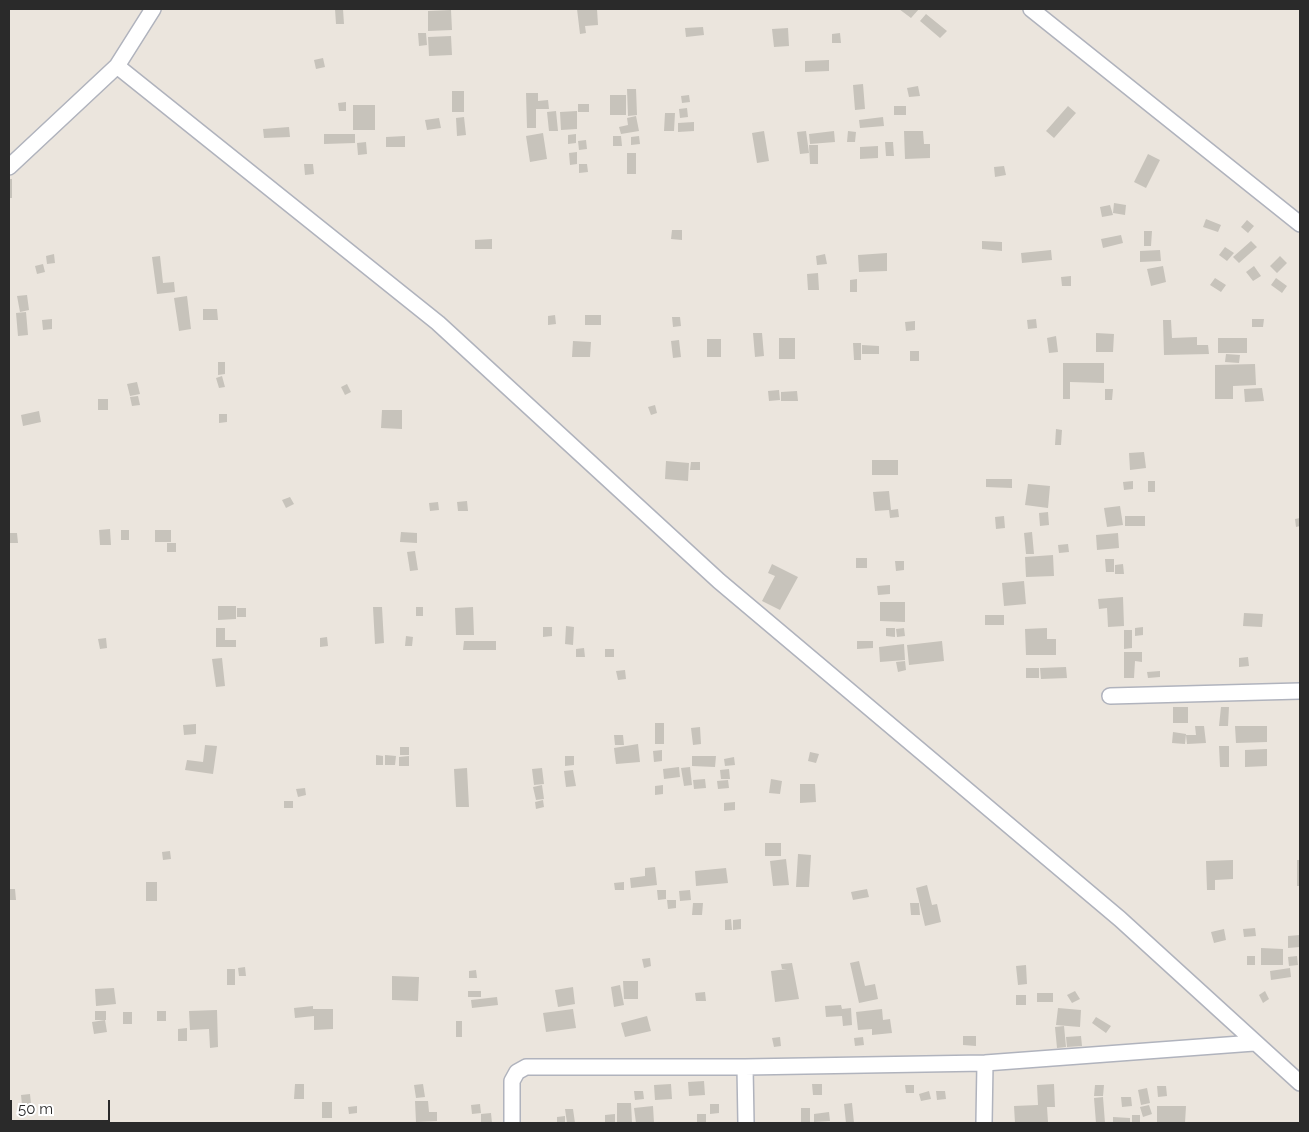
<!DOCTYPE html>
<style>
body{margin:0}
#map{position:relative;width:1309px;height:1132px;overflow:hidden;background:#ebe5dd;font-family:Raleway,sans-serif}
canvas{display:block}
.frame{position:absolute;inset:0;border:10px solid #2a2a2a;pointer-events:none}
.scale{position:absolute;left:10px;top:1100px;width:100px;height:22px;box-sizing:border-box;border:2px solid #2a2a2a;border-top:0;padding-left:6px;font-size:15px;line-height:18px;white-space:nowrap;color:#2a2a2a;-webkit-text-stroke:4px #fff;paint-order:stroke}
</style>
<div id="map">
<canvas width="1309" height="1132"></canvas>
<div class="frame"></div>
<div class="scale">50 m</div>
</div>
<script>
const g = document.querySelector('canvas').getContext('2d');
g.lineJoin = 'round';
function paint(path, color) { g.fillStyle = color; g.fill(path, 'evenodd'); }
const toPath = rows => new Path2D(rows.map(r => 'M' + r).join(''));
function trace(path, color, width, dash) { g.strokeStyle = color; g.lineWidth = width; g.lineCap = dash ? 'butt' : 'round'; g.setLineDash(dash || []); g.stroke(path); }
const building = toPath([
 [335,9,343,9,344,24,336,24],
 [577,9,597,9,598,25,585,26,586,33,580,34],
 [899,9,919,9,911,18],
 [451,10,452,30,428,31,428,11],
 [926,14,947,31,940,38,920,21],
 [703,27,704,35,686,37,685,28],
 [788,28,789,46,774,47,772,29],
 [418,33,426,33,427,45,419,46],
 [840,33,841,43,832,43,832,34],
 [451,36,452,55,429,56,428,37],
 [323,58,325,67,316,69,314,60],
 [829,60,829,71,805,72,805,61],
 [863,84,865,109,855,110,853,85],
 [918,86,920,96,909,97,907,88],
 [627,89,636,89,637,115,628,116],
 [452,91,464,91,464,112,452,112],
 [526,93,538,93,538,101,548,100,549,109,536,109,536,128,527,128],
 [610,95,626,95,626,115,610,115],
 [689,95,690,102,682,103,681,96],
 [346,102,346,111,339,111,338,103],
 [578,104,589,104,589,112,578,112],
 [353,105,375,105,375,130,353,130],
 [894,106,906,106,906,115,894,115],
 [1068,106,1076,113,1054,138,1046,131],
 [687,108,688,117,680,118,679,109],
 [556,111,558,131,549,131,547,112],
 [577,111,577,129,561,130,560,112],
 [665,113,675,113,674,131,664,131],
 [636,116,639,131,621,134,619,127,628,125,627,118],
 [464,117,466,135,457,136,456,118],
 [883,117,884,126,860,128,859,120],
 [439,118,441,128,427,130,425,120],
 [694,122,694,131,678,132,678,123],
 [289,127,290,137,264,138,263,129],
 [764,131,769,161,757,163,752,133],
 [806,131,809,153,800,154,797,132],
 [834,131,835,142,810,144,809,134],
 [848,131,856,132,855,142,847,142],
 [904,131,923,131,924,144,930,144,930,158,905,159],
 [543,133,547,159,530,162,526,136],
 [324,134,355,134,355,143,324,144],
 [576,134,576,143,568,144,568,135],
 [405,136,405,147,386,147,386,137],
 [613,136,621,136,622,146,613,146],
 [639,136,640,144,631,145,631,137],
 [586,140,587,149,579,150,578,141],
 [366,142,367,154,358,155,357,143],
 [885,142,893,142,894,156,886,156],
 [809,145,818,145,818,164,810,164],
 [878,146,878,158,860,159,860,147],
 [577,152,577,164,570,165,569,153],
 [627,153,636,153,636,174,627,174],
 [1148,154,1160,160,1146,188,1134,182],
 [304,164,313,164,314,174,305,175],
 [579,164,587,164,588,172,579,173],
 [1004,166,1006,175,995,177,994,167],
 [9,179,12,179,12,198,9,198],
 [1114,203,1126,205,1125,215,1113,213],
 [1110,205,1113,215,1102,217,1100,207],
 [1206,219,1221,225,1218,232,1203,227],
 [1247,220,1254,226,1248,233,1241,227],
 [672,230,682,230,682,240,671,239],
 [1144,231,1152,231,1151,246,1144,246],
 [1121,235,1123,243,1103,248,1101,239],
 [492,239,492,249,475,249,475,240],
 [982,241,1002,242,1002,251,982,249],
 [1251,241,1257,247,1239,263,1233,257],
 [1225,247,1234,253,1227,261,1219,255],
 [1051,250,1052,260,1022,263,1021,253],
 [1160,250,1161,261,1140,262,1140,251],
 [887,253,887,271,859,272,858,255],
 [54,254,55,263,47,264,46,256],
 [825,254,827,264,817,265,816,256],
 [160,256,163,283,174,282,175,292,157,294,152,257],
 [1280,256,1287,263,1277,273,1270,266],
 [43,264,45,272,37,274,35,266],
 [1163,266,1166,282,1151,286,1147,269],
 [1254,266,1261,276,1253,281,1246,272],
 [818,273,819,290,808,290,807,274],
 [1071,276,1071,286,1062,286,1061,277],
 [1215,278,1226,285,1221,292,1210,285],
 [1276,278,1287,286,1282,293,1271,285],
 [857,279,857,292,850,292,850,280],
 [27,295,29,310,20,312,17,296],
 [187,296,191,329,179,331,174,298],
 [203,309,217,309,218,320,203,320],
 [26,312,28,335,18,336,16,313],
 [555,315,556,324,548,325,548,316],
 [585,315,601,315,601,325,585,325],
 [672,317,680,317,681,326,673,327],
 [52,319,52,329,43,330,42,320],
 [1036,319,1037,328,1028,329,1027,320],
 [1252,319,1264,319,1263,327,1252,327],
 [1163,320,1171,320,1172,338,1197,337,1197,345,1208,345,1209,354,1164,355],
 [915,321,915,330,906,331,905,322],
 [753,333,762,333,764,356,755,357],
 [1096,333,1114,334,1113,352,1096,352],
 [1056,336,1058,352,1049,353,1047,338],
 [779,338,795,338,795,359,779,359],
 [1218,338,1247,338,1247,353,1218,353],
 [707,339,721,339,721,357,707,357],
 [679,340,681,357,673,358,671,341],
 [573,341,591,342,590,357,572,357],
 [853,343,861,343,861,360,854,360],
 [862,345,879,346,879,354,862,354],
 [910,351,919,351,919,361,910,361],
 [1226,354,1240,355,1239,363,1225,362],
 [218,362,225,362,225,374,218,375],
 [1063,363,1104,363,1104,383,1070,382,1070,399,1063,399],
 [1255,364,1256,385,1233,386,1233,399,1215,399,1215,365],
 [222,376,225,387,219,388,216,378],
 [137,382,140,394,130,396,127,384],
 [347,384,351,392,345,395,341,387],
 [1262,388,1264,401,1245,402,1244,389],
 [1105,389,1113,389,1112,400,1105,400],
 [779,390,780,400,769,401,768,391],
 [797,391,798,401,781,401,781,392],
 [138,396,140,405,132,406,130,397],
 [98,399,108,399,108,410,98,410],
 [655,405,657,413,651,415,648,407],
 [382,410,402,410,402,429,381,428],
 [39,411,41,422,23,426,21,415],
 [219,414,227,414,227,422,219,423],
 [1056,429,1062,430,1061,445,1055,445],
 [1144,452,1146,468,1130,470,1129,453],
 [872,460,898,460,898,475,872,475],
 [666,461,689,463,688,481,665,479],
 [691,462,700,462,700,470,690,470],
 [986,479,1012,479,1012,488,986,487],
 [1133,481,1133,489,1124,490,1123,482],
 [1148,481,1155,481,1155,492,1148,492],
 [1028,484,1050,486,1048,508,1025,505],
 [889,491,891,510,898,509,899,517,890,518,889,510,875,511,873,492],
 [290,497,294,504,286,508,282,500],
 [467,501,468,511,458,511,457,502],
 [438,502,439,510,430,511,429,503],
 [1120,506,1123,525,1107,527,1104,508],
 [1048,512,1049,525,1040,526,1039,513],
 [1004,516,1005,528,996,529,995,517],
 [1125,516,1145,516,1145,526,1125,526],
 [1300,518,1300,526,1296,527,1295,519],
 [110,529,111,545,100,545,99,530],
 [121,530,129,530,129,540,121,540],
 [155,530,171,530,171,542,155,542],
 [401,532,417,533,417,543,400,542],
 [1032,532,1034,554,1026,554,1024,533],
 [9,533,17,533,18,543,9,543],
 [1118,533,1119,548,1097,550,1096,535],
 [167,543,176,543,176,552,167,552],
 [1068,544,1069,552,1059,553,1058,545],
 [415,551,418,570,410,571,407,552],
 [1053,555,1054,576,1026,577,1025,557],
 [856,558,867,558,867,568,856,568],
 [1105,559,1114,559,1114,572,1106,572],
 [895,561,904,561,904,570,896,571],
 [772,564,798,577,780,610,762,601,775,576,768,573],
 [1123,564,1124,574,1115,574,1115,565],
 [1024,581,1026,604,1004,606,1002,583],
 [890,585,890,594,878,595,877,586],
 [1123,597,1124,626,1108,627,1107,608,1099,609,1098,599],
 [880,602,905,602,905,622,880,621],
 [218,606,236,606,236,619,218,620],
 [373,607,382,607,384,643,375,644],
 [416,607,423,607,423,616,416,616],
 [473,607,474,635,456,635,455,608],
 [237,608,246,608,246,617,237,617],
 [1244,613,1263,614,1262,627,1243,626],
 [985,615,1004,615,1004,625,985,625],
 [566,626,574,627,573,645,565,644],
 [543,627,552,627,552,636,543,637],
 [1143,627,1143,635,1135,636,1135,628],
 [216,628,225,628,225,640,236,640,236,647,216,647],
 [886,628,895,628,895,637,886,636],
 [904,628,905,636,897,637,896,629],
 [1047,628,1047,639,1056,639,1056,655,1026,655,1025,629],
 [1124,630,1132,630,1132,648,1124,649],
 [406,636,413,637,412,646,405,646],
 [327,637,328,646,320,647,320,638],
 [106,638,107,648,100,649,98,639],
 [464,641,496,641,496,650,463,650],
 [857,641,873,641,873,648,857,649],
 [942,641,944,661,909,665,907,645],
 [904,644,905,660,880,662,879,647],
 [584,648,585,657,576,657,576,649],
 [605,649,614,649,614,657,605,657],
 [1124,652,1142,652,1142,662,1135,661,1134,678,1124,678],
 [1248,657,1249,666,1239,667,1239,658],
 [222,658,225,686,216,687,212,659],
 [905,661,906,670,898,672,896,662],
 [1066,667,1067,678,1041,679,1040,668],
 [1026,668,1039,668,1039,678,1026,678],
 [625,670,626,679,618,680,616,671],
 [1160,671,1160,677,1148,678,1147,672],
 [1173,707,1188,707,1188,723,1173,723],
 [1221,707,1229,707,1228,726,1219,726],
 [655,723,664,723,664,744,655,744],
 [196,724,196,734,184,735,183,725],
 [1195,726,1204,726,1206,743,1187,744,1186,735,1196,735],
 [1235,726,1267,726,1267,742,1236,743],
 [700,727,701,744,693,745,691,728],
 [1173,732,1186,734,1185,744,1172,743],
 [614,735,623,735,624,745,615,745],
 [638,744,640,762,616,764,614,748],
 [205,745,217,746,213,774,185,770,187,760,203,762],
 [1219,746,1229,746,1229,767,1220,767],
 [400,747,409,747,409,755,400,755],
 [1267,749,1267,766,1245,767,1245,750],
 [662,750,662,761,654,762,653,751],
 [810,752,819,754,816,763,808,761],
 [376,755,383,756,383,765,376,765],
 [385,755,396,756,395,765,385,765],
 [409,756,409,766,399,766,399,757],
 [565,756,574,756,574,765,565,766],
 [692,756,716,756,715,767,692,766],
 [734,757,735,765,725,766,724,759],
 [679,767,680,777,664,779,663,769],
 [690,767,692,785,684,786,681,768],
 [467,768,469,807,456,807,454,769],
 [542,768,544,784,534,785,532,769],
 [729,769,730,779,721,779,720,770],
 [573,770,576,786,566,787,564,771],
 [705,779,706,788,694,789,693,780],
 [771,779,782,781,780,794,769,793],
 [728,780,729,788,718,789,717,781],
 [800,784,815,784,816,802,800,803],
 [542,785,544,799,536,800,533,787],
 [663,785,663,794,655,795,655,786],
 [305,788,306,795,298,797,296,789],
 [543,800,544,807,536,809,535,802],
 [284,801,293,801,293,808,284,808],
 [735,802,735,810,724,811,724,803],
 [765,843,781,843,781,856,765,856],
 [170,851,171,859,163,860,162,852],
 [798,854,811,855,809,887,796,887],
 [786,859,789,885,773,886,770,861],
 [1233,860,1233,879,1215,880,1215,890,1207,890,1206,861],
 [1297,860,1300,860,1300,886,1297,886],
 [655,867,657,885,631,888,630,878,645,876,645,868],
 [726,868,728,883,696,886,695,871],
 [146,882,157,882,157,901,146,901],
 [624,882,624,890,615,890,614,883],
 [927,885,932,905,937,904,941,922,925,926,916,888],
 [9,889,15,889,16,900,9,900],
 [867,889,869,897,853,900,851,892],
 [657,890,666,890,666,899,658,900],
 [690,890,691,900,680,901,679,891],
 [667,900,676,900,676,908,668,909],
 [693,903,703,903,702,915,692,915],
 [910,903,919,903,920,915,911,915],
 [731,919,732,930,725,930,725,920],
 [741,919,741,929,733,930,733,920],
 [1255,928,1256,936,1244,937,1243,929],
 [1224,929,1226,940,1214,943,1211,932],
 [1300,935,1300,947,1288,948,1288,936],
 [1261,948,1283,949,1283,965,1261,965],
 [1247,956,1255,956,1255,965,1247,965],
 [1297,956,1298,965,1289,966,1288,957],
 [650,958,651,966,644,968,642,959],
 [859,961,865,986,875,984,878,999,859,1003,850,963],
 [792,963,799,999,775,1002,771,971,787,969,782,969,781,964],
 [1026,965,1027,984,1018,985,1016,966],
 [245,967,246,976,239,976,238,968],
 [1290,968,1291,977,1271,980,1270,971],
 [227,969,235,969,235,985,227,985],
 [476,970,477,978,469,978,469,971],
 [392,976,419,977,418,1001,392,1000],
 [623,981,638,981,638,999,624,999],
 [620,985,624,1005,614,1007,611,987],
 [573,987,575,1004,558,1007,555,990],
 [114,988,116,1004,96,1006,95,989],
 [468,991,481,991,481,997,468,997],
 [1075,991,1080,999,1072,1003,1067,995],
 [1265,991,1269,999,1263,1003,1259,995],
 [705,992,706,1001,696,1001,695,993],
 [1037,993,1053,993,1053,1002,1037,1002],
 [1016,995,1026,995,1026,1005,1016,1005],
 [497,997,498,1005,472,1008,471,1000],
 [841,1005,842,1009,851,1008,852,1025,843,1026,842,1016,826,1017,825,1006],
 [313,1006,313,1009,333,1009,333,1029,314,1030,314,1016,295,1018,294,1008],
 [1058,1008,1081,1010,1080,1027,1056,1025],
 [573,1009,576,1028,546,1032,543,1013],
 [882,1009,883,1020,890,1019,892,1033,872,1035,872,1029,858,1030,856,1012],
 [217,1010,218,1047,210,1048,209,1029,190,1030,189,1011],
 [95,1011,106,1011,106,1020,95,1020],
 [157,1011,166,1011,166,1021,157,1021],
 [123,1012,132,1012,132,1024,123,1024],
 [647,1016,651,1031,625,1037,621,1023],
 [1096,1017,1111,1026,1106,1033,1092,1023],
 [105,1020,107,1032,94,1034,92,1022],
 [456,1021,462,1021,462,1037,456,1037],
 [1064,1026,1066,1047,1057,1048,1055,1027],
 [187,1028,187,1041,178,1041,178,1029],
 [963,1036,976,1036,976,1046,963,1045],
 [1081,1036,1082,1046,1067,1047,1066,1037],
 [780,1037,781,1046,774,1047,772,1038],
 [863,1037,864,1045,855,1046,854,1038],
 [704,1081,705,1095,689,1096,688,1082],
 [295,1084,304,1084,304,1099,294,1099],
 [423,1084,425,1097,416,1098,414,1085],
 [671,1084,672,1099,655,1100,654,1085],
 [812,1084,822,1084,822,1095,813,1095],
 [1054,1084,1055,1107,1047,1107,1048,1122,1015,1123,1014,1106,1038,1105,1037,1085],
 [905,1085,914,1085,914,1093,906,1093],
 [1095,1085,1104,1085,1103,1096,1094,1096],
 [1157,1086,1166,1086,1167,1096,1158,1097],
 [1147,1088,1150,1103,1141,1105,1138,1090],
 [634,1091,643,1091,644,1099,635,1100],
 [929,1091,931,1099,921,1101,919,1094],
 [936,1091,945,1091,946,1099,937,1100],
 [30,1094,31,1104,22,1105,21,1095],
 [1103,1097,1105,1123,1096,1123,1094,1098],
 [1121,1097,1131,1097,1132,1106,1122,1107],
 [415,1101,428,1101,429,1112,437,1112,437,1121,416,1122],
 [322,1102,332,1102,332,1118,322,1118],
 [617,1103,631,1103,632,1123,617,1123],
 [852,1103,854,1123,846,1123,844,1104],
 [480,1104,481,1113,472,1114,471,1105],
 [710,1104,719,1104,719,1113,710,1114],
 [1149,1105,1152,1114,1143,1117,1140,1107],
 [357,1106,357,1113,349,1114,348,1107],
 [653,1106,654,1123,636,1123,634,1108],
 [1157,1106,1186,1106,1185,1123,1157,1123],
 [801,1108,810,1108,810,1123,801,1123],
 [565,1109,573,1109,575,1123,567,1123],
 [829,1112,830,1121,814,1122,814,1114],
 [491,1113,492,1123,481,1123,481,1114],
 [615,1114,615,1122,605,1122,605,1115],
 [697,1114,706,1114,706,1123,697,1123],
 [1132,1115,1140,1115,1140,1123,1132,1123],
 [565,1116,565,1123,557,1123,557,1117],
 [1113,1117,1130,1118,1130,1123,1113,1123]
]);
const minor = toPath([
 [1031,9,1300,224],
 [117,66,438,323,719,581,1120,919,1300,1083],
 [9,167,117,66,153,9],
 [1110,696,1300,691],
 [745,1067,746,1123],
 [512,1123,512,1081,517,1072,526,1067,745,1067,985,1063,1254,1043],
 [984,1123,985,1063]
]);
paint(building, '#c7c3bb');
trace(minor, '#b0b3bd', 18);
trace(minor, '#fff', 15);
</script>
